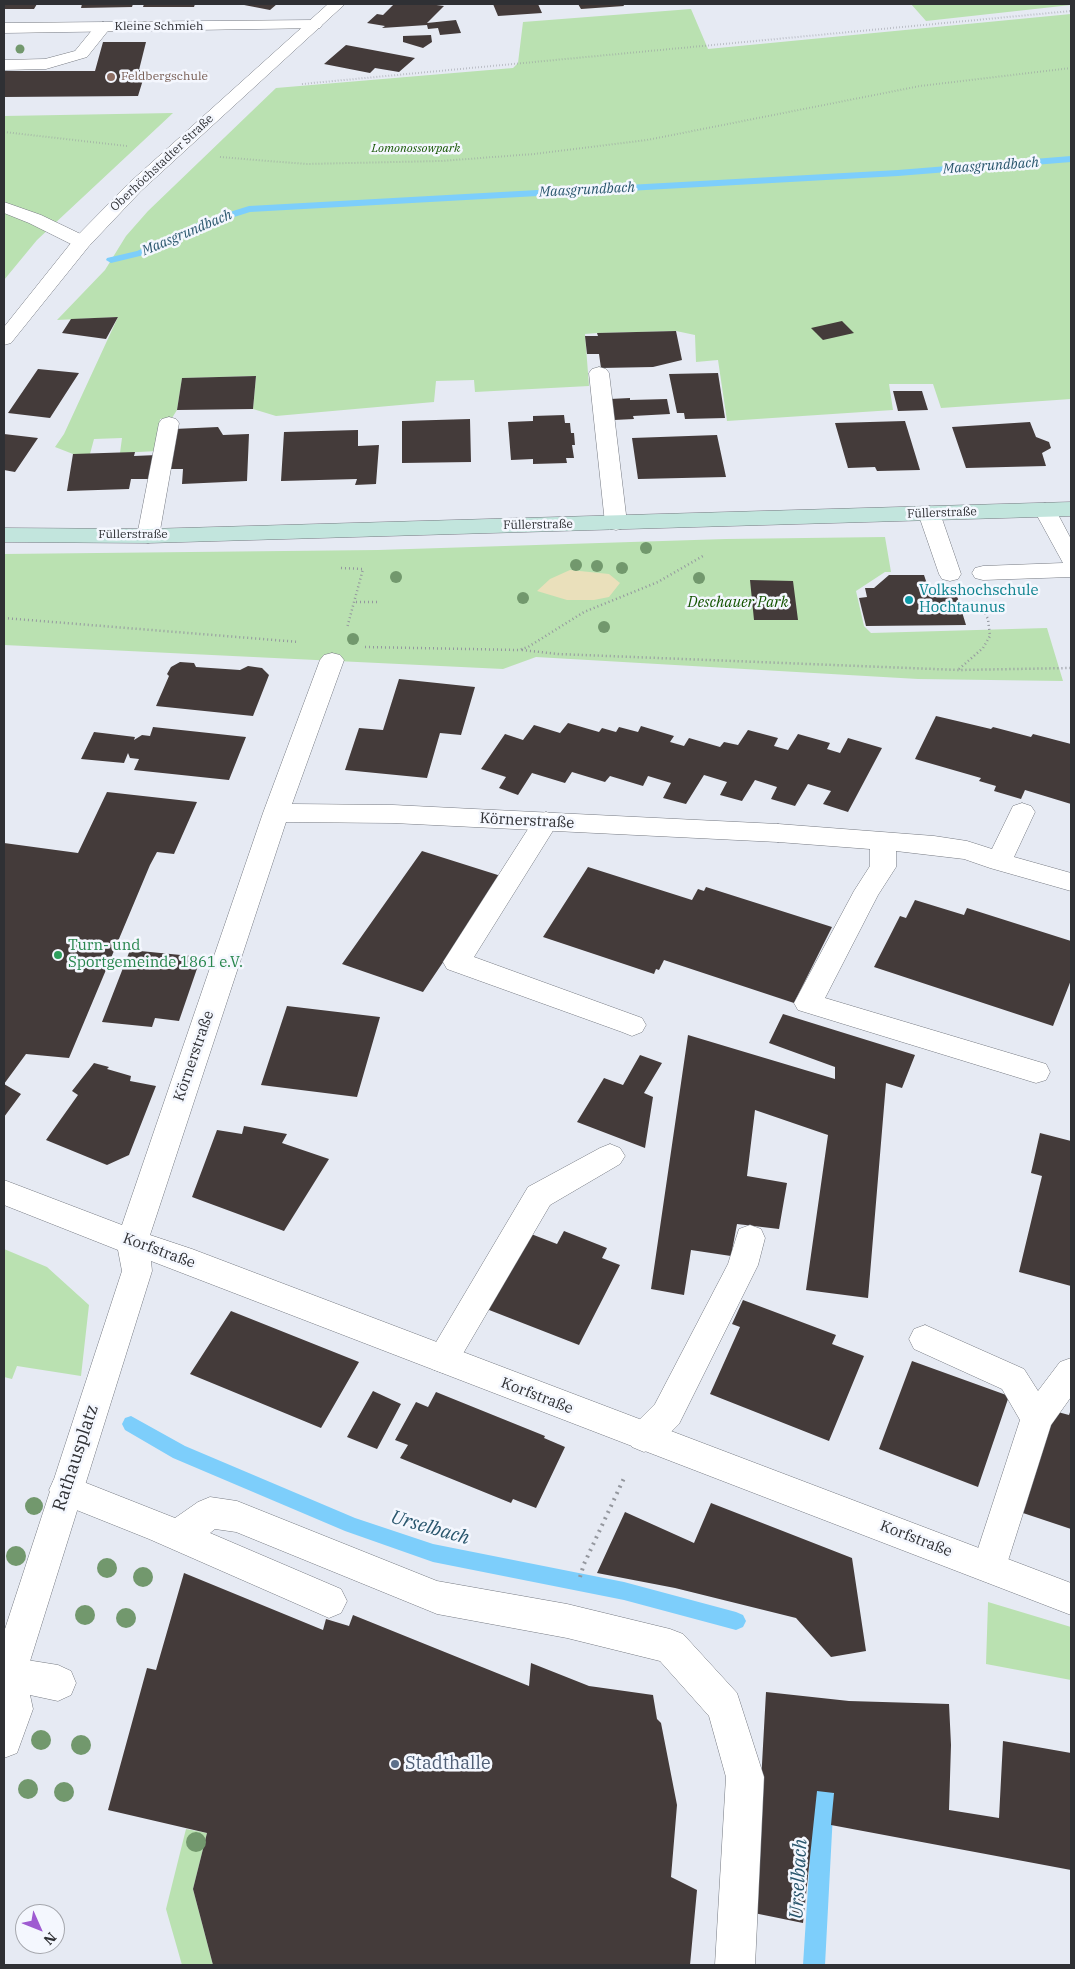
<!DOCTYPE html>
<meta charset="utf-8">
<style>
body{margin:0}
#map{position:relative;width:1075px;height:1969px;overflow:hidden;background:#e6eaf3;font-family:"IBM Plex Serif",serif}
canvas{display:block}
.frame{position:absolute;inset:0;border:5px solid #2f3034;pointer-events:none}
.north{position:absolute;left:15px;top:1904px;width:50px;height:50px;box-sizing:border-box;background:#f4f7fe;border:1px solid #a5a7ad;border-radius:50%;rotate:134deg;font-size:14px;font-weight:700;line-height:20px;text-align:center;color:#2f3034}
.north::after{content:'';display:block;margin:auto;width:18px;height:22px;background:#9e5bd1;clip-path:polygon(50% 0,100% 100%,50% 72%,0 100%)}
</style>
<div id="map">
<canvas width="1075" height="1969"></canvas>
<div class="frame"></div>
<div class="north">N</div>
</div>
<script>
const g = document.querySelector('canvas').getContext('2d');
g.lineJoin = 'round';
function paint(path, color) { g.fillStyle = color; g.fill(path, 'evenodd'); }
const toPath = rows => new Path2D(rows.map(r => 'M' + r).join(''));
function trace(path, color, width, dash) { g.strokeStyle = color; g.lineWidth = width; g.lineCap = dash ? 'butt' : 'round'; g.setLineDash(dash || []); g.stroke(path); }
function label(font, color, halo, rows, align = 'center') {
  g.font = font + ' "IBM Plex Serif",serif'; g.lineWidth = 5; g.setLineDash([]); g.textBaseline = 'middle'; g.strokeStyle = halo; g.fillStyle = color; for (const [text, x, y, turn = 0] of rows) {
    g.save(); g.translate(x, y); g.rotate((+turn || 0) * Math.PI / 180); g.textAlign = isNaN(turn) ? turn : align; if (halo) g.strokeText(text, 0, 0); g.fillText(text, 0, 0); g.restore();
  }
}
const green = toPath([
 [911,4,1071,4,1071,5,926,21],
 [691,9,708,49,1071,14,1071,399,941,408,933,384,889,384,893,410,727,421,718,360,696,362,695,335,676,331,597,333,585,334,589,386,475,392,474,380,436,381,434,402,276,416,253,409,256,376,182,378,177,410,172,418,160,419,157,451,120,453,122,438,94,439,90,454,73,454,55,447,64,434,118,317,57,320,105,270,126,236,148,211,276,88,513,68,518,63,523,22],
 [173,113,37,240,4,280,4,116],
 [885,537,891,572,885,572,856,591,864,626,871,633,1047,628,1063,681,918,679,536,657,503,669,4,645,4,554,378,550,726,539],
 [4,1249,47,1267,89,1305,81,1376,17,1366,12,1379,4,1377],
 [988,1602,1071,1627,1071,1680,986,1664],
 [186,1829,207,1833,193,1889,213,1965,182,1965,166,1909]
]);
const sand = toPath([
 [570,570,609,574,620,583,609,597,594,600,567,600,537,591,550,579]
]);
const stream = toPath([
 [1071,156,1071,162,898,176,250,212,212,224,144,255,111,263,106,260,107,258,137,251,204,220,249,206,898,170,1071,156],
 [131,1416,185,1446,355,1518,433,1544,624,1582,736,1612,743,1615,746,1621,743,1627,736,1630,624,1600,433,1562,345,1531,173,1458,125,1430,122,1424,125,1418,131,1416],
 [824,1784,831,1787,834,1794,825,1965,803,1965,814,1794,817,1787,824,1784]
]);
const building = toPath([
 [4,4,37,4,34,9,4,9],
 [82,4,133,4,132,7,81,8],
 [144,4,195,4,194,7,143,7],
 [239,4,277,4,270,10],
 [394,4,429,4,444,6,427,23,456,20,461,33,440,35,438,28,428,29,427,25,382,28,385,26,367,23,377,14,383,15],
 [493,4,538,4,542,13,498,16],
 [578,4,623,4,624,6,581,9],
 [431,35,432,42,423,48,403,42,403,36],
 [103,42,146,42,139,70,146,70,138,96,4,97,4,71,95,71],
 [346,45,415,58,399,72,375,68,370,73,324,64],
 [118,317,106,339,62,333,71,319],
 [842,321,854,333,823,340,811,328],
 [676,331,682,360,653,367,601,368,599,354,587,354,585,336,598,336,597,333],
 [38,369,79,373,50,418,8,413],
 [718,373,725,418,685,419,684,413,677,413,669,374],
 [256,376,253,409,177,410,182,378],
 [893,391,922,391,928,410,898,411],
 [630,398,630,400,667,399,670,414,633,416,634,419,614,420,610,399],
 [564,415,565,423,570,423,571,433,574,433,575,445,572,445,574,458,566,458,567,463,533,464,533,459,511,460,508,422,533,421,533,416],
 [470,419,471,462,402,463,402,421],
 [905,421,920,470,877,471,875,467,848,468,835,423],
 [1030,422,1036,437,1049,442,1051,448,1042,453,1046,466,966,468,952,427],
 [218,427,223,435,249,434,247,481,182,484,183,469,170,469,174,429],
 [358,430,358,446,379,445,376,484,355,485,357,479,281,481,284,432],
 [4,434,38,438,15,472,4,470],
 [717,435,726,477,638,479,632,438],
 [135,452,134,456,157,455,154,479,131,479,129,489,67,491,73,454],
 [889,575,924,575,928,587,954,586,966,625,866,626,859,598,867,597,865,588,874,588],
 [750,580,793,581,798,620,754,620],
 [180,662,194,663,196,667,240,670,248,666,262,668,269,675,253,716,156,706,169,676,167,674,171,667],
 [399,679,475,687,461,735,440,733,427,778,345,770,359,728,383,730],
 [936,716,991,729,993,727,1031,737,1033,734,1071,744,1071,804,1025,790,1021,799,994,791,996,786,979,781,981,778,915,759],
 [568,723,599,732,602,728,616,732,619,727,638,732,641,726,674,736,670,742,684,746,689,738,720,747,724,742,738,745,748,730,778,738,774,746,788,750,798,734,830,743,827,749,840,753,848,738,882,748,848,812,823,804,831,791,808,784,795,806,771,799,777,787,755,780,742,801,720,795,727,782,704,775,686,804,663,798,671,783,648,776,643,786,610,776,605,782,572,772,565,783,532,773,518,795,499,788,506,777,481,769,505,734,523,740,534,725,560,733],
 [153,727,246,737,229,780,134,770,139,759,130,758,128,753,124,763,81,759,94,732,135,737,134,740,142,735,150,736],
 [107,792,197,802,174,854,157,852,150,865,69,1058,26,1054,4,1084,21,1094,4,1117,4,843,78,853],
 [422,851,501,876,423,992,342,964],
 [588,867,692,900,698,889,704,891,706,887,832,927,794,1003,664,960,659,970,656,969,654,974,543,937],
 [915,900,964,915,967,908,1071,941,1071,980,1053,1026,874,967,900,916,906,918],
 [130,950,201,957,179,1021,155,1018,152,1027,102,1022],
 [287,1006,380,1017,357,1097,261,1085],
 [783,1014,915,1055,902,1088,886,1083,868,1298,806,1290,828,1135,755,1110,747,1176,787,1183,779,1229,737,1224,731,1256,691,1250,684,1295,651,1289,688,1035,835,1079,835,1067,769,1043],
 [640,1055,662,1063,644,1093,653,1097,645,1148,577,1122,604,1078,623,1085],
 [94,1063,109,1067,107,1069,131,1076,130,1081,156,1086,129,1155,107,1165,46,1140,78,1095,72,1091],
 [244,1126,287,1134,282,1143,329,1159,284,1231,192,1197,217,1130,242,1134],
 [1040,1133,1071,1141,1071,1286,1019,1272,1042,1176,1031,1173],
 [564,1231,607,1248,602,1258,620,1265,579,1345,484,1308,526,1232,557,1244],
 [743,1300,836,1335,832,1344,864,1356,829,1441,710,1394,740,1327,732,1324],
 [231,1311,359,1362,321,1428,190,1374],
 [912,1361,1009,1396,978,1487,879,1449],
 [373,1391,401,1404,377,1449,347,1437],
 [436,1392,545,1436,544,1438,565,1447,536,1508,513,1499,511,1503,400,1458,408,1445,395,1440,416,1402,428,1407],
 [1071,1409,1071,1529,1020,1512,1054,1411,1069,1415],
 [711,1503,852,1558,866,1651,831,1657,796,1618,675,1588,597,1573,625,1512,694,1543],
 [184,1573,323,1630,326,1619,349,1626,353,1615,529,1686,531,1663,589,1686,653,1695,657,1719,661,1723,677,1805,671,1877,697,1890,690,1965,213,1965,193,1889,207,1833,108,1810,147,1668,156,1670],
 [766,1692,849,1701,949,1704,951,1745,949,1810,999,1818,1003,1741,1071,1753,1071,1870,831,1825,834,1793,817,1791,803,1923,749,1912,761,1782]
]);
const pathFar2 = toPath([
 [144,76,208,72],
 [302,84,1071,11],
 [4,132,127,146],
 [220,157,306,164,441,161,534,154,647,140,920,86,1071,68]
]);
const pathFar1 = toPath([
 [341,568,363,569,347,628],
 [356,602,377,602],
 [4,618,299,642],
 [365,647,519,650,528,647,584,612,658,582,703,556],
 [522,650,558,654,959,670,1071,668],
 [959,669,983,648,990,636,988,619,982,608]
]);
const path = toPath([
 [580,1577,584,1564,625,1476]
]);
const service = toPath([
 [103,22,109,24,111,27,87,57,46,69,4,70,4,60,45,59,75,51,97,24,103,22],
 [4,202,41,215,89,238,91,242,89,246,82,248,75,246,29,223,4,213,4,202],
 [599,367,606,369,609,373,627,523,624,528,616,530,608,528,605,523,589,373,592,369,599,367],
 [169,417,176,419,179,423,159,536,156,541,148,543,140,541,137,536,159,423,162,419,169,417],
 [1045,503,1053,505,1071,539,1071,577,983,580,975,578,972,573,975,568,983,566,1063,563,1034,510,1037,505,1045,503],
 [929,506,937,508,940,513,961,574,958,579,950,581,942,579,939,574,918,513,921,508,929,506],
 [1022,803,1031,806,1035,812,1014,857,1071,873,1071,891,990,868,964,859,896,851,896,867,878,895,825,998,1046,1064,1050,1072,1046,1080,1036,1083,798,1010,794,1003,854,891,870,866,870,849,778,842,769,839,765,833,769,827,778,824,934,836,967,841,992,849,1013,806,1022,803],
 [546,812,555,815,559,821,474,957,642,1018,646,1025,642,1032,632,1036,622,1032,447,969,443,962,537,815,546,812],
 [610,1144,620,1148,625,1156,620,1164,550,1205,454,1369,443,1373,432,1369,427,1359,432,1349,528,1187,600,1148,610,1144],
 [750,1225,761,1229,765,1238,758,1265,679,1424,656,1447,644,1452,632,1447,627,1437,632,1427,655,1404,728,1264,739,1229,750,1225],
 [925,1325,1024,1369,1038,1391,1060,1362,1071,1358,1071,1397,1051,1425,1006,1567,1001,1578,989,1583,977,1578,972,1567,1020,1420,1002,1389,914,1349,909,1339,914,1329,925,1325],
 [66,1475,175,1518,198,1502,210,1497,237,1501,437,1581,567,1604,670,1629,683,1634,737,1693,764,1777,755,1965,715,1965,726,1777,709,1716,660,1661,567,1638,437,1614,236,1532,215,1529,210,1533,341,1589,347,1601,341,1613,329,1618,149,1539,54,1501,49,1490,54,1479,66,1475]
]);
const pedestrian = toPath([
 [8,1657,58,1665,71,1671,76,1683,71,1695,58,1701,30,1695,33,1709,17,1753,4,1758,4,1658,8,1657]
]);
const minor = toPath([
 [314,20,320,22,322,25,320,28,4,33,4,23,314,20],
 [332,653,340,655,344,660,292,804,393,805,778,824,787,827,791,833,787,839,778,842,393,823,286,822,150,1235,192,1249,1071,1583,1071,1615,151,1261,152,1271,26,1674,21,1686,8,1691,4,1690,4,1632,122,1271,118,1250,4,1205,4,1180,122,1225,263,813,320,660,324,655,332,653]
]);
const tertiary = toPath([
 [328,4,345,4,141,191,89,246,11,343,4,345,4,327,75,238,129,183,328,4]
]);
const secondary = toPath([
 [1071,502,1071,516,148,543,4,542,4,528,148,529,1071,502]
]);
const trees = [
 [20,49,4.5],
 [646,548,6],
 [576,565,6],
 [597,566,6],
 [622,568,6],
 [396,577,6],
 [699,578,6],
 [523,598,6],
 [604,627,6],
 [353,639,6],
 [34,1506,9],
 [16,1556,10],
 [107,1568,10],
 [143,1577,10],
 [85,1615,10],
 [126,1618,10],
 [41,1740,10],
 [81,1745,10],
 [28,1789,10],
 [64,1792,10],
 [196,1842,10]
];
const markers = [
 [111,77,5,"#8d6e63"],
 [909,600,5,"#0f9aa8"],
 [58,955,5,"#2e9e5b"],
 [395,1764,5,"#5c6f8a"]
];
const farStreetnames = [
 ["Kleine Schmieh",159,27],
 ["Oberhöchstadter Straße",162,163,-43],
 ["Füllerstraße",942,513,-2],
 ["Füllerstraße",538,525,-1],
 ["Füllerstraße",133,535]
];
const farEducationnames = [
 ["Feldbergschule",121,77]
];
const farParknames = [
 ["Lomonossowpark",416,149]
];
const farWaternames = [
 ["Maasgrundbach",991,166,-4],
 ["Maasgrundbach",587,190,-3],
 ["Maasgrundbach",187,233,-23]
];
const cultureNames = [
 ["Volkshochschule",919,591],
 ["Hochtaunus",919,608]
];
const parkNames = [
 ["Deschauer Park",738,603]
];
const streetNames = [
 ["Körnerstraße",527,821,3],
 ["Körnerstraße",194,1056,-71],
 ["Korfstraße",159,1251,20],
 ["Korfstraße",537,1396,21],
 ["Korfstraße",916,1539,21]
];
const leisureNames = [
 ["Turn- und",68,946],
 ["Sportgemeinde 1861 e.V.",68,963]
];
const nearStreetnames = [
 ["Rathausplatz",76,1458,-72]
];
const nearServicenames = [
 ["Stadthalle",405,1764]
];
const nearWaternames = [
 ["Urselbach",430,1528,16],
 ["Urselbach",799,1879,-87]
];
paint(green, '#bae1b1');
paint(sand, '#eae0bb');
paint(stream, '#7dcefb');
paint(building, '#443b3a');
trace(service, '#767a82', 1);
trace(pedestrian, '#767a82', 1);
trace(minor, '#767a82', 1);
trace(tertiary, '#767a82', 1);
trace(secondary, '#767a82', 1);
trace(pathFar2, '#94979e', 2, [0.5, 2.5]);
trace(pathFar1, '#94979e', 2.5, [1, 3]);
trace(path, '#94979e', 4, [2, 5]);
paint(service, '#fff');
paint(pedestrian, '#fff');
paint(minor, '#fff');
paint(tertiary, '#fff');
paint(secondary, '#c2e5dd');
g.fillStyle = '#72986d';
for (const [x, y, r] of trees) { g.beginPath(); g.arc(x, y, r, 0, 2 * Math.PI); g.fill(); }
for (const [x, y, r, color] of markers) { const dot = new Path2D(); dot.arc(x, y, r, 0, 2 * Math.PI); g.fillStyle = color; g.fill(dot); trace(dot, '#f4f7fe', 2); }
label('12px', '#2f3034', '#f4f7fe', farStreetnames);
label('12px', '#785e54', '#f4f7fe', farEducationnames, 'left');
label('italic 12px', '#145400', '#f4f7fe', farParknames);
label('italic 14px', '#29566d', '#f4f7fe', farWaternames);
label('15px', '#0d838f', '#f4f7fe', cultureNames, 'left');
label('italic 15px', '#145400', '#f4f7fe', parkNames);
label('15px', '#2f3034', '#f4f7fe', streetNames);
label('15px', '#27864d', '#f4f7fe', leisureNames, 'left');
label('18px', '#2f3034', '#f4f7fe', nearStreetnames);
label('18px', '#4e5e75', '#f4f7fe', nearServicenames, 'left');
label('italic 19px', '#29566d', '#f4f7fe', nearWaternames);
</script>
